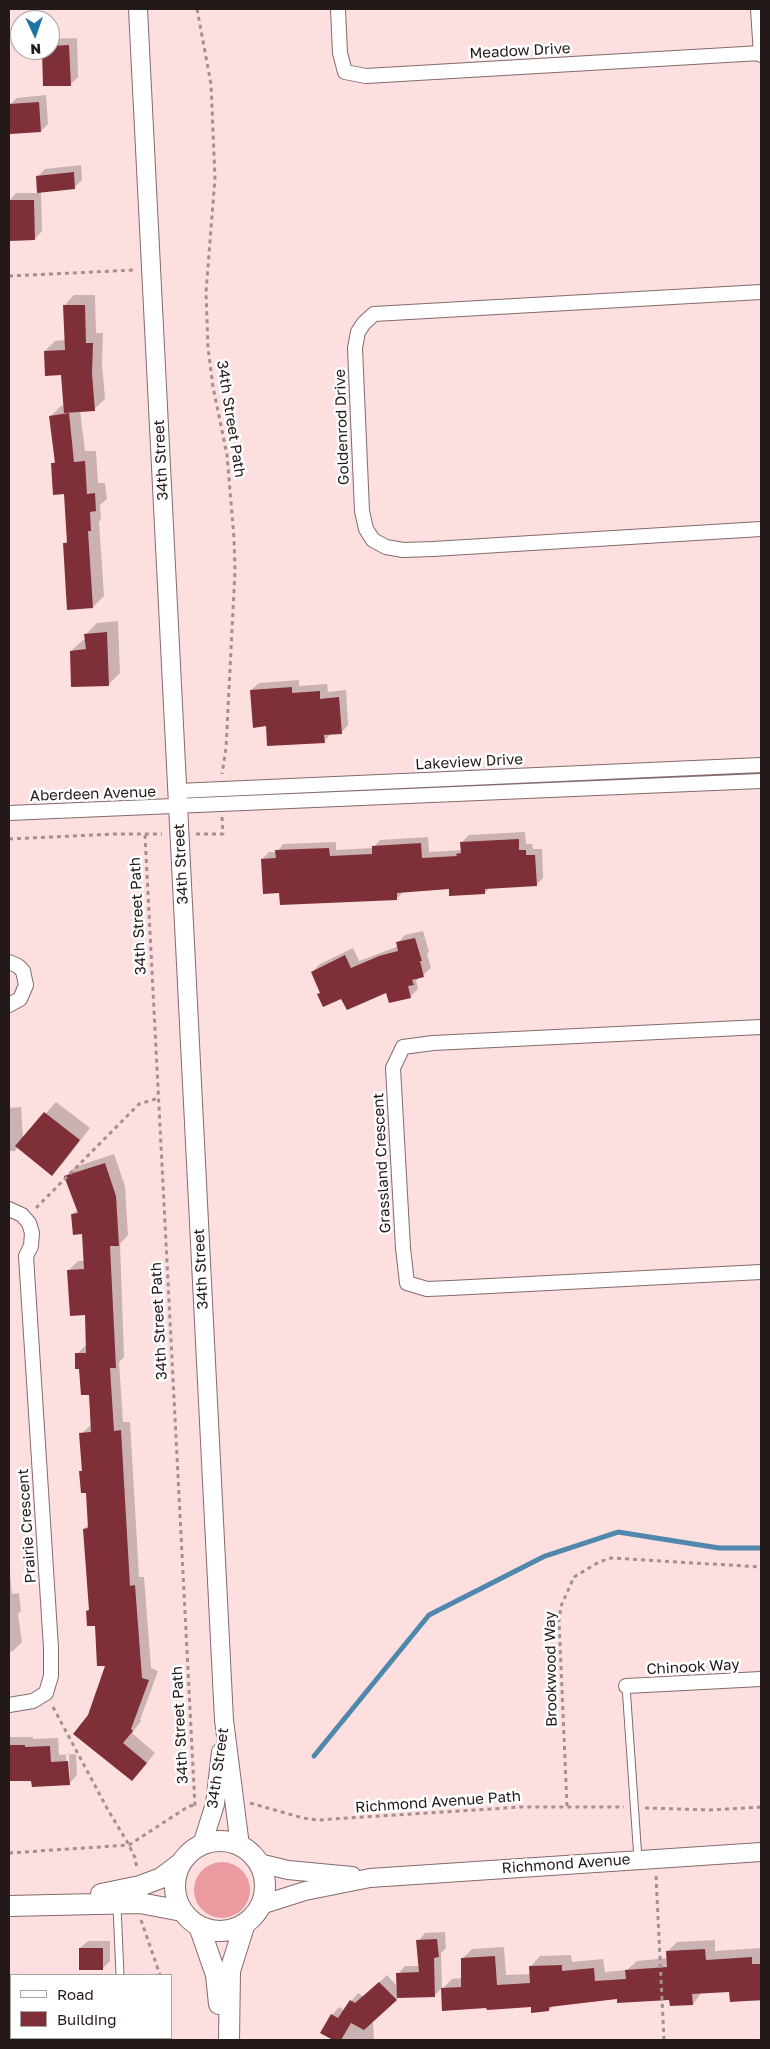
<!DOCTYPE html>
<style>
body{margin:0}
#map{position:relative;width:770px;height:2049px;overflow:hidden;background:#fddfdf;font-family:"Golos Text",sans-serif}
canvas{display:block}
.frame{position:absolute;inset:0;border:10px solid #231919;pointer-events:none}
.legend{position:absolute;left:10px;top:1974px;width:162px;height:65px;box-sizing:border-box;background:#fff;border:1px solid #a7a3a3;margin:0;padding:6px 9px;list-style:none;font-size:15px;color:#231919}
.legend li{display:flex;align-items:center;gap:10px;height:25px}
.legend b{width:25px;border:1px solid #a7a3a3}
.north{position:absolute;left:10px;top:10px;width:50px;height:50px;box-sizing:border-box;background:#fff;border:1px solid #a7a3a3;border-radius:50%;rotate:177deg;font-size:14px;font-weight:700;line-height:20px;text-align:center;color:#231919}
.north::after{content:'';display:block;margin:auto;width:18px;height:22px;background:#1e75a5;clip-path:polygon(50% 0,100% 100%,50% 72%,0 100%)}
</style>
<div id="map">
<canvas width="770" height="2049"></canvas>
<div class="frame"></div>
<ul class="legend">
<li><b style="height:6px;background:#fff"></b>Road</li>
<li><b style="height:14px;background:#7f2f37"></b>Building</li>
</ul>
<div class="north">N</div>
</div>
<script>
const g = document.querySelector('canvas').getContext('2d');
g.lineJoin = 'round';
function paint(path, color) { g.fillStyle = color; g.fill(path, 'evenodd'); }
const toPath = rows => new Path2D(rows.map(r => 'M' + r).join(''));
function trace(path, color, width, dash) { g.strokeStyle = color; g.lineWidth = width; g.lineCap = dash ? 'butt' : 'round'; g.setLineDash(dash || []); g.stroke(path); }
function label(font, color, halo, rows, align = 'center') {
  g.font = font + ' "Golos Text",sans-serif'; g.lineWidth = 5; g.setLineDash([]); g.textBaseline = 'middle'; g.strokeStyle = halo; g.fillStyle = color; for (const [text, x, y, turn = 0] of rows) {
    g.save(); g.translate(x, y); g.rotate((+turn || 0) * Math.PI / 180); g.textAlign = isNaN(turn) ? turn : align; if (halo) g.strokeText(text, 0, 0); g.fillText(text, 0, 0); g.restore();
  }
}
const green = toPath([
 '194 1890a28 28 0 1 1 56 0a28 28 0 1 1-56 0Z'
]);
const shadow = toPath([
 [77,38,78,77,70,85,43,50,50,50,51,39],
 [46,95,48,124,41,131,9,105,17,98],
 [81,165,82,180,74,188,41,191,42,231,35,239,10,239,9,201,16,193,39,193,38,176,45,169],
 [74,295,95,295,96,333,103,333,102,363,105,399,94,409,80,410,85,451,96,451,98,483,105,483,107,499,100,505,101,519,99,522,104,596,93,607,64,544,68,540,65,492,52,464,56,460,50,417,61,406,64,405,62,374,45,351,55,341,65,340,64,306],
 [118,621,120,673,108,685,71,651,83,640,86,639,86,634,97,623],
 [299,680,299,686,327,684,328,692,346,690,348,725,341,733,332,733,324,741,267,725,251,690,259,683],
 [525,832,526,844,532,844,533,849,542,849,543,878,536,885,490,887,485,893,450,888,404,891,397,898,281,892,262,859,269,852,277,852,283,844,336,842,336,850,373,848,380,840,428,837,429,852,462,850,462,842,469,835],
 [423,931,429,952,427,954,431,968,416,981,418,989,410,997,387,991,342,997,321,992,312,972,320,964,353,948,359,961,399,946,398,943,405,935],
 [9,1055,10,1080,9,1081],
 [56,1102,90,1128,63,1163,52,1174,18,1147,15,1151,9,1151,9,1108,21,1107,23,1139],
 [114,1154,125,1186,128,1235,120,1244,124,1357,119,1362,123,1422,130,1422,139,1577,144,1577,151,1668,158,1671,140,1720,141,1721,132,1733,155,1753,141,1770,89,1715,107,1664,96,1625,87,1611,91,1608,84,1529,89,1524,87,1491,81,1472,83,1469,81,1434,92,1424,90,1393,77,1354,86,1345,87,1314,68,1271,78,1261,85,1261,83,1233,73,1214,78,1209,66,1177,75,1167],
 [9,1564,12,1594,19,1593,21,1611,18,1614,22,1642,13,1651,9,1652],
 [9,1737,33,1737,33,1739,58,1738,59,1755,76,1754,77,1775,69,1784,9,1780],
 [66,1755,69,1755,70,1778,68,1778],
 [445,1932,446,1948,441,1953,442,1988,434,1996,399,1997,373,2021,374,2040,336,2040,322,2033,332,2015,339,2007,344,2010,358,1993,364,1997,387,1975,398,1987,398,1974,405,1966,420,1966,418,1941,425,1933],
 [715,1940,715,1951,761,1948,761,2001,731,2001,730,1990,702,1992,693,2004,670,1998,618,1998,554,2005,549,2010,532,2006,488,2006,442,1989,452,1979,462,1978,462,1959,472,1949,504,1947,506,1975,531,1974,531,1966,540,1956,571,1955,572,1962,603,1959,605,1972,627,1970,637,1961,668,1958,667,1952,677,1942],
 [88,1941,110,1941,110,1961,102,1969,80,1948],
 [9,1985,11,1985,11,2014,9,2017],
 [31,2038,74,2038,75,2040,33,2040]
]);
const stream = toPath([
 [314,1756,429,1615,545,1556,618,1532,719,1548,761,1548]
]);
const building = toPath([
 [69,45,71,86,43,86,42,50,50,50,50,46],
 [39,102,41,132,10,134,9,104],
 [74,172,75,189,37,193,36,176],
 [9,200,34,200,35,240,9,241],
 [63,305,85,305,86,343,93,343,92,374,95,411,64,413,61,375,45,376,44,351,65,350],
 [69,413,74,462,85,461,87,494,95,493,96,511,90,512,91,531,88,531,93,608,67,610,63,543,67,543,64,494,53,495,51,463,55,463,49,416],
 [107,632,109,686,71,687,70,651,86,649,84,634],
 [292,687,292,693,320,691,320,699,339,697,342,734,324,735,325,743,267,746,266,726,253,728,250,690],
 [519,839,519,850,526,850,526,855,535,855,537,886,485,889,485,894,449,896,449,889,397,893,397,900,280,905,279,893,263,894,261,859,276,858,275,850,329,848,330,856,372,854,372,846,421,843,422,858,457,856,456,854,461,853,460,842],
 [415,938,422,961,420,961,424,977,412,980,414,985,408,986,411,998,389,1003,386,993,347,1010,341,999,323,1007,317,994,320,993,311,972,345,955,351,968,379,956,398,951,396,942],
 [44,1112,80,1140,52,1176,15,1146],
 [105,1163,116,1196,119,1246,110,1246,116,1368,110,1368,114,1431,121,1430,130,1586,135,1585,142,1678,149,1680,131,1729,133,1731,123,1743,147,1763,132,1781,73,1734,88,1715,105,1666,97,1666,95,1626,87,1626,86,1611,89,1610,83,1529,88,1528,86,1493,81,1493,79,1471,82,1471,79,1433,91,1432,89,1395,81,1395,79,1369,75,1369,75,1353,86,1353,85,1315,70,1316,67,1270,84,1269,82,1234,73,1235,71,1214,78,1213,64,1176],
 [9,1745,25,1745,25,1747,50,1746,51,1762,68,1761,70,1785,32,1787,31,1781,9,1781],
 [437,1939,439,1957,434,1958,435,1997,397,1998,396,1973,419,1972,416,1940],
 [79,1948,103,1948,103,1970,79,1970],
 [705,1949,706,1960,752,1957,752,1964,761,1964,761,2000,730,2002,729,1992,692,1994,693,2005,670,2006,669,2000,617,2003,617,1999,549,2007,549,2011,531,2013,531,2007,487,2010,486,2008,442,2011,441,1988,461,1987,461,1958,495,1956,497,1985,530,1983,529,1966,562,1965,562,1971,594,1968,595,1981,626,1979,625,1970,667,1967,666,1951],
 [379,1982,397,2000,364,2030,351,2023,341,2040,333,2040,320,2033,331,2014,338,2018,350,2000,355,2003]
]);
const path = toPath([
 [197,9,211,84,215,178,206,292,208,348,213,387,227,455,234,538,235,571,226,748,222,774],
 [9,276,135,270],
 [196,834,223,834,222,817],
 [145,835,195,1806],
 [9,839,115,834,162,834],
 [36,1208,139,1104,159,1098],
 [53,1707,108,1810,129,1845,135,1858,137,1869],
 [250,1803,303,1818,318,1820,521,1807,624,1807],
 [567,1806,559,1620,561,1606,574,1577,599,1562,611,1558,761,1567],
 [645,1808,710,1810,761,1807],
 [9,1853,129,1845,189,1806,197,1805],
 [656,1876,664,2040],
 [141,1920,160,1975],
 [163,2038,163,2040]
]);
const service = toPath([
 [626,1686,638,1859],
 [117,1906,120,1975],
 [123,2038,123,2040]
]);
const minor = toPath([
 [338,9,340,53,345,72,366,76,761,53],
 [758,9,761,55],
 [761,292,374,314,364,323,358,332,355,348,362,511,366,529,373,540,386,547,403,550,433,549,761,529],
 [178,791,761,765],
 [9,813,761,781],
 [9,962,18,966,23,971,26,985,20,999,9,1005],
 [761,1027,433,1043,403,1047,393,1068,403,1248,407,1283,427,1289,451,1288,761,1272],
 [9,1209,22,1215,29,1223,32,1233,31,1246,26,1256,51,1648,51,1676,46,1693,33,1701,9,1705],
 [626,1686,761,1679]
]);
const tertiary = toPath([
 [138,9,224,1720,240,1846],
 [202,1845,215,1804,221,1752],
 [259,1863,288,1870,352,1876],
 [261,1905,305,1891,370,1878,761,1852]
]);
const secondary = toPath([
 '175 1886a45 45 0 1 1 90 0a45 45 0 1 1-90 0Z',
 [101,1894,140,1886,161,1878,181,1863],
 [9,1906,140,1903,182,1911],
 [199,1926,216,1975,219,2004],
 [229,2040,230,1971,245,1923]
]);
const streetNames = [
 ["Meadow Drive",520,51,-3],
 ["34th Street Path",231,419,81],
 ["Goldenrod Drive",342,427,-92],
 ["34th Street",161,460,-93],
 ["Lakeview Drive",469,762,-3],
 ["Aberdeen Avenue",93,794,-2],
 ["34th Street",181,864,-93],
 ["34th Street Path",138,916,-93],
 ["Grassland Crescent",382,1163,-93],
 ["34th Street",201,1269,-93],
 ["34th Street Path",159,1321,-93],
 ["Prairie Crescent",27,1526,-94],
 ["Chinook Way",693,1667,-3],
 ["Brookwood Way",551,1669,-91],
 ["34th Street Path",180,1725,-93],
 ["34th Street",218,1768,-82],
 ["Richmond Avenue Path",438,1802,-4],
 ["Richmond Avenue",566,1864,-4]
];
paint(green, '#eb9b9f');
paint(shadow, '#0003');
trace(stream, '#5088ad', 5);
paint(building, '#7f2f37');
trace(service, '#846a6b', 9);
trace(minor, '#846a6b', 16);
trace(tertiary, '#846a6b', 20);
trace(secondary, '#846a6b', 22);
trace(path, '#a58f8f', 3, [4, 4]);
trace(service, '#fff', 7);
trace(minor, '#fff', 14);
trace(tertiary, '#fff', 18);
trace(secondary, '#fff', 20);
label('15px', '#231919', '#fff', streetNames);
</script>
